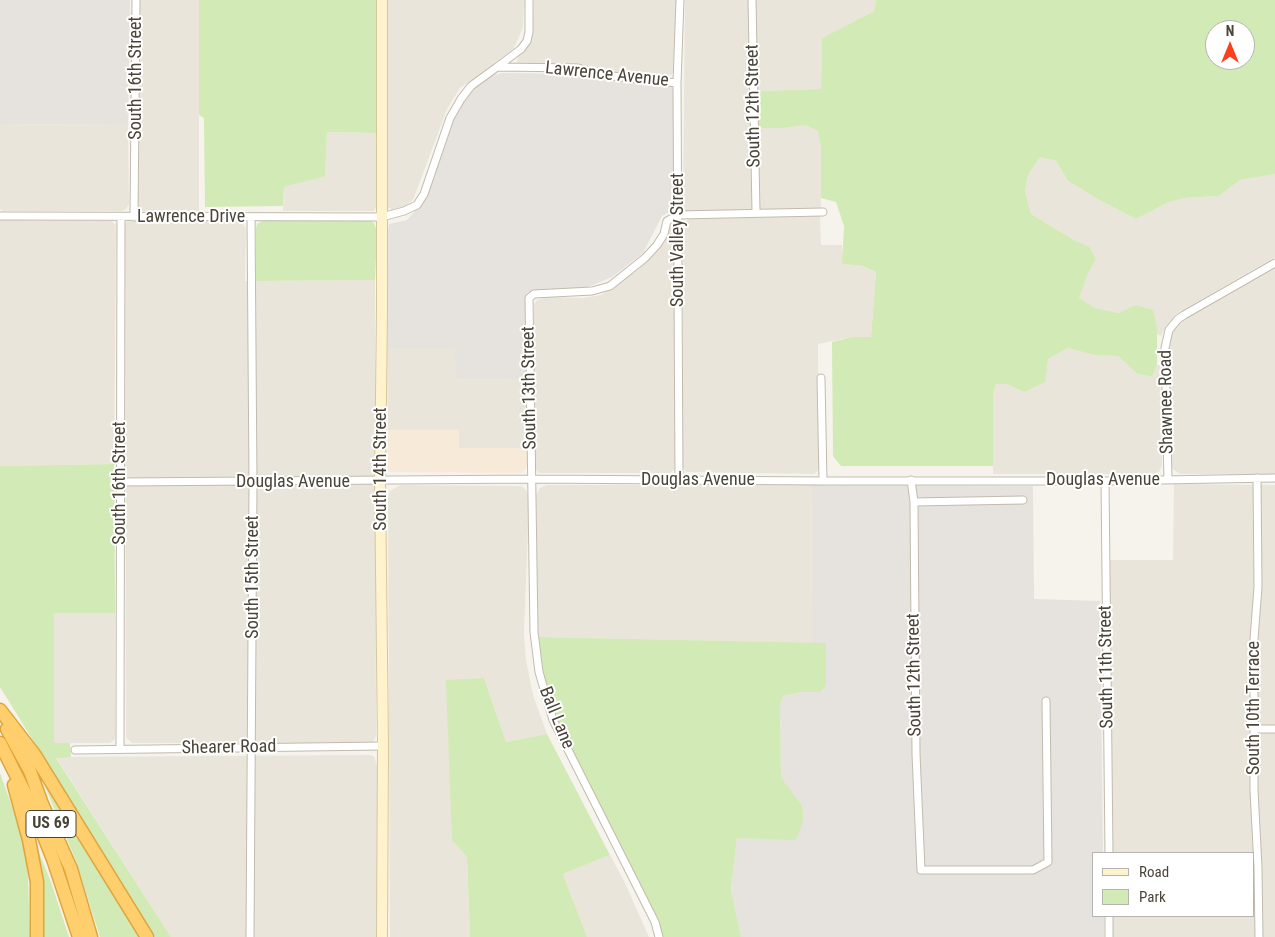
<!DOCTYPE html>
<style>
body{margin:0}
#map{position:relative;width:1275px;height:937px;overflow:hidden;background:#f6f3ec;font-family:"Roboto Condensed",sans-serif}
canvas{display:block}
.legend{position:absolute;left:1092px;top:852px;width:162px;height:65px;box-sizing:border-box;background:#fff;border:1px solid #b7b4b0;margin:0;padding:6px 9px;list-style:none;font-size:15px;color:#4b4439}
.legend li{display:flex;align-items:center;gap:10px;height:25px}
.legend b{width:25px;border:1px solid #b7b4b0}
.north{position:absolute;left:1205px;top:20px;width:50px;height:50px;box-sizing:border-box;background:#fff;border:1px solid #b7b4b0;border-radius:50%;rotate:0deg;font-size:14px;font-weight:700;line-height:20px;text-align:center;color:#4b4439}
.north::after{content:'';display:block;margin:auto;width:18px;height:22px;background:#fc3f1d;clip-path:polygon(50% 0,100% 100%,50% 72%,0 100%)}
</style>
<div id="map">
<canvas width="1275" height="937"></canvas>
<ul class="legend">
<li><b style="height:6px;background:#fff3cd"></b>Road</li>
<li><b style="height:14px;background:#d2eab5"></b>Park</li>
</ul>
<div class="north">N</div>
</div>
<script>
const g = document.querySelector('canvas').getContext('2d');
g.lineJoin = 'round';
function paint(path, color) { g.fillStyle = color; g.fill(path, 'evenodd'); }
const toPath = rows => new Path2D(rows.map(r => 'M' + r).join(''));
function trace(path, color, width, dash) { g.strokeStyle = color; g.lineWidth = width; g.lineCap = dash ? 'butt' : 'round'; g.setLineDash(dash || []); g.stroke(path); }
function label(font, color, halo, rows, align = 'center') {
  g.font = font + ' "Roboto Condensed",sans-serif'; g.lineWidth = 4; g.setLineDash([]); g.textBaseline = 'middle'; g.strokeStyle = halo; g.fillStyle = color; for (const [text, x, y, turn = 0] of rows) {
    g.save(); g.translate(x, y); g.rotate((+turn || 0) * Math.PI / 180); g.textAlign = isNaN(turn) ? turn : align; if (halo) g.strokeText(text, 0, 0); g.fillText(text, 0, 0); g.restore();
  }
}
const residential = toPath([
 [140,0,199,0,199,211,142,211,139,209,137,202],
 [388,0,524,0,523,27,516,44,513,49,460,88,447,109,413,200,405,206,392,210,388,207],
 [534,0,677,0,673,73,667,77,616,74,585,67,520,65,517,62,518,57,531,42,532,36],
 [685,0,876,0,874,11,822,38,821,89,758,91,784,128,805,125,818,131,821,149,821,209,685,211,683,208],
 [0,124,128,125,129,204,126,209,122,211,3,211,0,209],
 [327,132,377,133,377,204,374,211,283,211,284,187,325,175],
 [1040,157,1056,161,1068,181,1101,201,1136,219,1167,203,1183,198,1219,196,1240,180,1275,174,1275,257,1176,314,1167,325,1161,336,1157,334,1157,328,1135,305,1120,313,1095,308,1078,298,1086,278,1096,259,1090,247,1074,240,1031,214,1025,192,1028,175],
 [820,216,821,245,842,245,843,264,863,266,876,272,871,337,852,337,818,344,819,470,814,474,686,472,683,467,683,223,689,219],
 [0,220,111,221,116,225,114,464,0,466],
 [131,220,240,221,244,225,246,229,245,281,375,280,376,736,374,741,370,743,132,743,126,737,125,225,127,221],
 [672,224,675,224,676,228,675,469,670,473,539,473,535,468,534,304,536,301,545,297,583,298,601,295,638,270,654,254,670,225],
 [1275,267,1275,474,1180,474,1173,469,1171,464,1168,349,1173,332,1177,326,1186,318],
 [387,348,456,348,456,379,526,380,527,448,459,448,458,430,388,430],
 [1068,348,1094,355,1118,356,1136,373,1152,377,1157,365,1160,365,1162,465,1159,472,1152,474,993,474,993,393,996,384,1007,384,1024,392,1048,359],
 [1174,484,1275,485,1275,937,1113,937,1113,916,1254,916,1254,853,1112,853,1110,560,1173,560],
 [400,485,521,486,527,491,529,499,524,634,526,660,533,695,547,734,506,742,484,678,452,841,467,857,470,937,390,937,388,498,390,491],
 [547,485,812,485,811,643,538,637,536,495,540,488],
 [54,613,115,613,115,739,110,743,54,743],
 [370,755,374,756,378,769,378,937,171,937,56,757],
 [610,855,624,881,649,937,587,937,563,874]
]);
const commercial = toPath([
 [388,430,459,430,459,448,527,448,527,467,522,473,390,472,387,469]
]);
const industrial = toPath([
 [0,0,130,0,128,125,0,124],
 [502,73,583,74,622,82,671,85,673,87,675,206,673,210,662,216,643,253,612,277,586,288,533,291,527,293,525,298,526,380,456,379,455,348,387,348,388,229,389,224,407,220,422,203,453,118,463,101,474,86,490,76],
 [812,485,1033,486,1034,599,1100,601,1103,853,1094,853,1094,916,1104,916,1104,937,741,937,731,889,737,838,795,839,804,819,802,805,781,777,780,706,783,696,802,692,819,692,826,643,811,643]
]);
const green = toPath([
 [199,0,377,0,377,133,327,132,325,176,284,187,283,206,205,207,204,118,199,115],
 [876,0,1275,0,1275,174,1240,180,1219,196,1183,198,1167,203,1136,219,1101,201,1068,181,1056,161,1040,157,1028,175,1025,192,1031,214,1074,240,1090,247,1096,259,1086,278,1079,298,1095,308,1119,313,1135,305,1153,310,1157,328,1157,365,1152,377,1136,373,1118,356,1094,355,1068,348,1048,359,1045,382,1024,392,1007,384,996,384,993,393,993,466,841,466,833,456,832,342,852,337,871,337,876,272,863,266,842,264,844,226,836,202,821,198,821,149,818,131,805,125,784,128,759,128,758,91,821,89,822,38,874,11],
 [1215,30,1245,30,1245,60,1215,60],
 [262,221,371,221,374,223,377,231,375,280,256,281,256,228,257,224],
 [114,464,115,613,54,613,54,743,70,743,71,757,56,758,171,937,155,937,0,687,0,466],
 [538,637,826,643,826,686,819,692,802,692,783,696,780,706,781,777,802,805,804,819,800,830,795,840,737,838,731,889,741,937,661,937,557,722,540,667],
 [484,678,506,742,547,734,610,855,563,874,587,937,470,937,467,857,452,841,446,680],
 [0,773,24,840,28,876,30,937,0,937],
 [48,782,143,937,100,937,76,861,44,784],
 [38,850,51,882,69,937,40,937,36,851]
]);
const street = toPath([
 [752,0,756,212],
 [497,67,521,49,527,41,529,32,529,0],
 [0,216,382,217,404,211,417,205,424,194,450,118,461,99,471,86,497,67,578,68,602,75,677,83],
 [134,217,136,0],
 [821,378,823,481],
 [1257,478,1258,587,1254,639,1254,790,1258,867,1259,937],
 [911,480,914,502,916,754,921,870,1033,870,1048,862,1046,701],
 [1168,480,1165,348,1169,330,1178,319,1184,315,1275,263],
 [679,481,677,83,680,0],
 [1105,481,1109,853],
 [120,482,532,479,823,481,1105,481,1275,478],
 [914,502,1023,500],
 [1254,729,1275,729],
 [120,749,121,217],
 [75,750,383,746],
 [1109,916,1109,937],
 [250,937,253,482,251,217],
 [659,937,655,922,553,720,539,672,534,632,529,298,534,294,592,291,610,286,645,258,657,245,664,234,667,221,678,215,823,212]
]);
const secondary = toPath([
 [382,937,383,746,380,481,382,311,382,0]
]);
const highway = toPath([
 [0,710,34,754,147,937],
 [7,729,30,771,42,804,71,869,91,937],
 [0,743,33,809,53,859,79,937],
 [14,785,29,840,37,882,37,937]
]);
const shields = [
 [51,824,50]
];
const shieldNames = [
 ["US 69",51,824]
];
const streetNames = [
 ["Lawrence Avenue",607,75,6],
 ["South 16th Street",136,78,-90],
 ["South 12th Street",754,106,-91],
 ["Lawrence Drive",191,217],
 ["South Valley Street",678,240,-90],
 ["South 13th Street",530,388,-91],
 ["Shawnee Road",1167,402,-91],
 ["South 14th Street",381,469,-90],
 ["Douglas Avenue",698,480],
 ["Douglas Avenue",1103,480],
 ["Douglas Avenue",293,482],
 ["South 16th Street",120,483,-90],
 ["South 15th Street",253,577,-90],
 ["South 11th Street",1107,667,-91],
 ["South 12th Street",915,675,-91],
 ["South 10th Terrace",1254,708,-90],
 ["Ball Lane",556,718,68],
 ["Shearer Road",229,748,-1]
];
paint(residential, '#eae5da');
paint(commercial, '#f7ead8');
paint(industrial, '#e6e2dd');
paint(green, '#d2eab5');
trace(street, '#c2bbae', 9);
trace(secondary, '#d6c79b', 12);
trace(highway, '#e0a43c', 15);
trace(street, '#fff', 7);
trace(secondary, '#fff3cd', 10);
trace(highway, '#ffcf6e', 12);
for (const [x, y, w] of shields) { const box = new Path2D(); box.roundRect(x - w / 2, y - 13.5, w, 27, 4); g.fillStyle = '#fff'; g.fill(box); trace(box, '#4b4439', 1); }
label('bold 16px', '#4b4439', null, shieldNames);
label('18px', '#4b4439', '#fff', streetNames);
</script>
